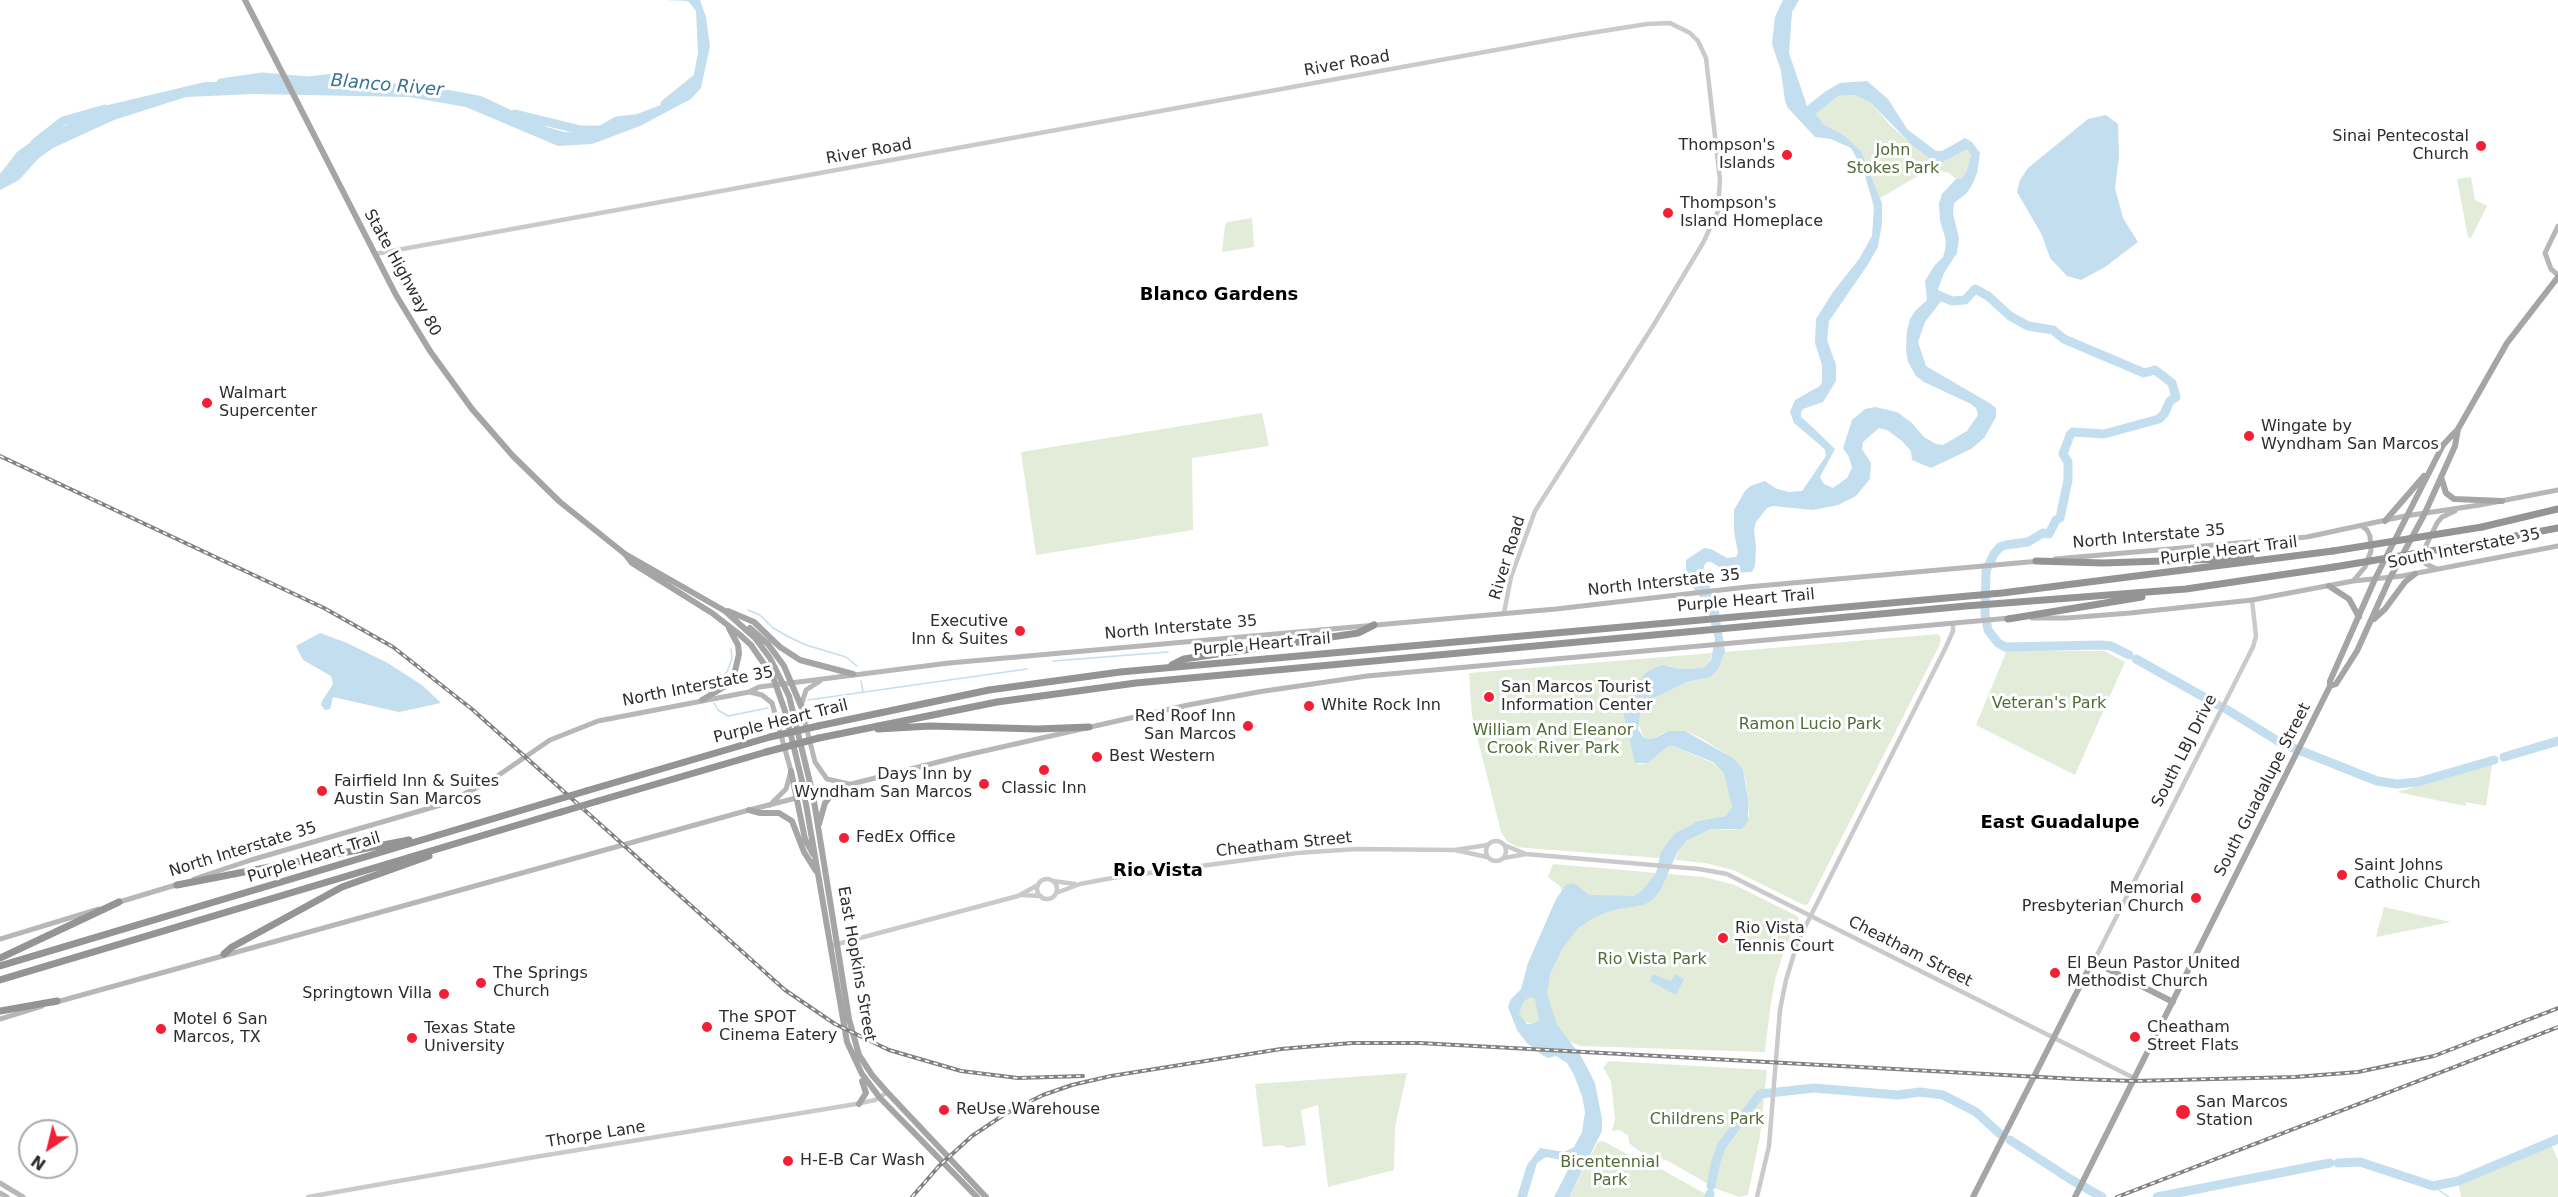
<!DOCTYPE html>
<style>
body{margin:0}
#map{position:relative;width:2558px;height:1197px;overflow:hidden;background:#fff;font-family:"DejaVu Sans",sans-serif}
canvas{display:block}
.north{position:absolute;left:18px;top:1119px;width:60px;height:60px;box-sizing:border-box;background:#fff;border:2px solid #ababab;border-radius:50%;rotate:215deg;font-size:16px;font-weight:700;line-height:24px;text-align:center;color:#2d2d2d}
.north::after{content:'';display:block;margin:auto;width:21px;height:27px;background:#f31f35;clip-path:polygon(50% 0,100% 100%,50% 72%,0 100%)}
</style>
<div id="map">
<canvas width="2558" height="1197"></canvas>
<div class="north">N</div>
</div>
<script>
const g = document.querySelector('canvas').getContext('2d');
g.lineJoin = 'round';
function paint(path, color) { g.fillStyle = color; g.fill(path, 'evenodd'); }
const toPath = rows => new Path2D(rows.map(r => 'M' + r).join(''));
function trace(path, color, width, dash) { g.strokeStyle = color; g.lineWidth = width; g.lineCap = dash ? 'butt' : 'round'; g.setLineDash(dash || []); g.stroke(path); }
function label(font, color, halo, rows, align = 'center') {
  g.font = font + ' "DejaVu Sans",sans-serif'; g.lineWidth = 6; g.setLineDash([]); g.textBaseline = 'middle'; g.strokeStyle = halo; g.fillStyle = color; for (const [text, x, y, turn = 0] of rows) {
    g.save(); g.translate(x, y); g.rotate((+turn || 0) * Math.PI / 180); g.textAlign = isNaN(turn) ? turn : align; if (halo) g.strokeText(text, 0, 0); g.fillText(text, 0, 0); g.restore();
  }
}
const green = toPath([
 [1854,95,1870,102,1890,125,1922,153,1943,162,1967,149,1971,155,1966,173,1962,178,1956,179,1949,173,1940,171,1923,173,1880,198,1861,151,1845,136,1823,124,1816,114,1838,96],
 [2471,177,2475,200,2487,206,2471,238,2468,237,2457,179],
 [1252,218,1254,247,1222,252,1225,225,1228,222],
 [1262,413,1269,446,1192,458,1193,530,1036,555,1021,452],
 [1938,634,1941,638,1939,646,1808,904,1804,905,1733,870,1705,863,1675,860,1681,845,1686,841,1711,829,1735,830,1749,816,1746,783,1743,769,1733,758,1699,737,1685,731,1663,733,1652,739,1644,738,1638,723,1641,707,1646,702,1687,682,1710,677,1718,670,1725,652],
 [2007,650,2104,651,2125,662,2075,775,1976,725],
 [1712,653,1710,660,1703,668,1679,669,1670,666,1645,673,1637,686,1638,764,1648,763,1667,747,1673,746,1713,763,1724,773,1728,784,1732,807,1730,813,1726,816,1698,821,1675,833,1659,858,1527,848,1517,847,1507,841,1501,832,1472,716,1469,673],
 [2492,765,2486,806,2466,802,2465,806,2397,792],
 [1553,864,1704,877,1735,885,1797,916,1799,919,1784,951,1775,980,1770,1009,1765,1052,1580,1046,1522,1020,1519,1014,1520,1007,1569,926,1561,887,1548,877],
 [2384,907,2451,922,2376,937],
 [1609,1061,1767,1070,1760,1136,1748,1195,1739,1197,1717,1189,1668,1161,1639,1151,1629,1143,1628,1135,1619,1130,1612,1131,1615,1119,1611,1081,1603,1067],
 [1407,1073,1395,1127,1394,1170,1328,1187,1318,1105,1301,1110,1306,1145,1288,1148,1281,1145,1263,1147,1255,1084],
 [1603,1141,1638,1160,1661,1169,1711,1197,1569,1197,1598,1142],
 [2551,1144,2558,1160,2558,1197,2461,1197,2458,1181]
]);
const water = toPath([
 [664,0,700,0,706,17,710,46,701,88,691,99,640,126,592,144,558,146,466,107,409,97,253,94,186,97,114,120,53,148,39,158,19,180,0,190,0,174,17,152,31,142,108,105,205,82,339,81,423,85,481,96,547,127,564,132,586,133,661,105,684,90,693,79,698,53,696,11,688,1],
 [1783,0,1799,0,1792,12,1789,53,1807,106,1826,91,1840,83,1867,81,1888,99,1907,129,1936,151,1942,151,1965,138,1972,142,1980,153,1977,173,1973,183,1967,193,1954,203,1953,214,1959,238,1957,253,1944,273,1938,289,1942,300,1925,322,1918,342,1926,366,1991,404,1996,408,1996,417,1984,438,1971,449,1931,468,1912,460,1911,451,1902,441,1887,430,1879,428,1863,442,1862,449,1871,463,1870,479,1856,496,1838,505,1813,510,1773,506,1767,508,1756,522,1754,530,1756,548,1755,566,1752,572,1729,573,1711,562,1707,562,1704,566,1703,572,1718,605,1725,652,1718,670,1710,677,1687,682,1646,702,1641,707,1638,729,1644,738,1652,739,1669,731,1685,731,1733,758,1743,769,1748,800,1748,821,1742,829,1711,829,1686,841,1678,851,1660,891,1653,899,1644,905,1613,910,1595,917,1578,928,1562,949,1550,974,1547,993,1557,1025,1581,1056,1595,1083,1602,1119,1602,1131,1569,1197,1554,1197,1572,1162,1546,1157,1537,1163,1527,1197,1517,1197,1527,1165,1540,1148,1564,1152,1574,1147,1582,1132,1585,1112,1582,1096,1574,1075,1567,1063,1556,1056,1548,1058,1542,1055,1527,1043,1517,1030,1508,1007,1511,999,1521,989,1528,963,1556,899,1566,885,1574,883,1589,895,1634,896,1642,891,1656,873,1661,852,1675,833,1698,821,1726,816,1732,807,1724,773,1713,762,1673,746,1667,747,1648,763,1635,763,1622,707,1645,673,1657,667,1663,665,1680,669,1703,668,1711,660,1715,639,1712,627,1706,604,1695,591,1686,570,1686,560,1704,548,1711,549,1727,558,1736,557,1738,553,1734,531,1734,510,1745,491,1750,486,1765,481,1777,489,1789,492,1802,491,1826,456,1825,450,1820,445,1794,423,1790,412,1795,400,1820,386,1822,382,1822,365,1815,343,1816,319,1833,292,1859,259,1872,236,1874,207,1864,172,1851,148,1831,139,1815,137,1788,108,1785,101,1781,71,1772,44,1775,17],
 [1854,95,1870,102,1913,146,1933,161,1943,162,1967,149,1971,155,1966,173,1962,178,1956,179,1942,194,1939,203,1940,220,1946,241,1945,250,1943,257,1934,266,1925,281,1927,300,1915,311,1910,319,1907,330,1906,351,1908,362,1916,376,1924,382,1971,404,1976,408,1978,415,1967,431,1943,445,1936,444,1924,437,1912,423,1897,412,1875,407,1865,409,1852,420,1843,448,1849,457,1852,468,1847,478,1833,488,1824,484,1820,477,1835,449,1807,422,1801,417,1801,412,1803,409,1823,402,1836,381,1836,365,1827,340,1829,321,1867,266,1878,247,1882,223,1882,203,1861,151,1845,136,1823,124,1816,114,1838,96],
 [1530,997,1535,999,1539,1020,1533,1024,1527,1024,1519,1014,1523,1002],
 [2106,115,2118,124,2119,157,2115,188,2123,218,2138,242,2105,267,2081,280,2067,276,2050,258,2042,235,2017,192,2020,180,2028,168,2088,119],
 [320,633,347,643,386,662,422,685,441,703,399,712,333,697,330,709,325,710,321,705,322,701,333,684,331,676,303,660,296,646],
 [1653,974,1671,981,1675,974,1684,979,1676,995,1650,981]
]);
const stream = toPath([
 [748,610,760,615,773,628,789,637,806,645,846,657,857,666],
 [1053,661,1168,652],
 [861,681,863,692],
 [709,692,708,690,727,672,732,658,731,649],
 [808,700,1027,669],
 [714,703,718,710,728,716,768,708],
 [2433,1186,2449,1197],
 [2160,1196,2161,1197]
]);
const river = toPath([
 [221,83,262,77,308,81,335,78,371,83],
 [665,104,696,79],
 [515,114,581,130,601,130,617,121,634,119],
 [35,143,63,121,105,109],
 [1933,293,1952,301,1965,300,1975,289,1988,296,2010,316,2028,326,2053,330,2064,339,2144,373,2155,370,2172,383,2176,397,2170,401,2164,414,2159,419,2104,434,2073,432,2070,435,2063,454,2068,462,2068,480,2060,518,2056,520,2049,534,2043,533,2028,542,2006,545,2000,547,1994,554,1986,571,1985,614,1988,630,1998,643,2005,647,2102,645,2111,646,2129,655],
 [2136,659,2218,705],
 [2226,709,2281,743,2377,781,2397,784,2418,782,2494,760],
 [2504,757,2558,741],
 [2010,1140,2070,1179,2102,1197],
 [2338,1163,2360,1162,2433,1186,2458,1181,2558,1139],
 [1711,1186,1716,1161,1722,1145,1760,1094,1814,1088,1898,1095,1920,1092,1943,1095,1976,1112,2000,1134],
 [1709,1197,1710,1194],
 [2157,1197,2330,1163]
]);
const tertiary = toPath([
 [375,254,1578,35,1647,24,1670,23,1690,33,1698,41,1706,58,1720,180,1718,211,1703,243,1653,326,1535,511,1511,577,1504,613],
 '1486 851a10 10 0 1 1 20 0a10 10 0 1 1-20 0Z',
 [1504,845,1526,854],
 [1455,850,1487,857],
 [1504,858,1526,854,1699,869,1727,874,2134,1078],
 '1037 889a10 10 0 1 1 20 0a10 10 0 1 1-20 0Z',
 [1053,881,1075,884],
 [1056,893,1080,884,1112,878,1297,853,1357,849,1455,850,1487,845],
 [1021,895,1041,896],
 [830,946,1018,896,1038,885],
 [2095,965,2094,961,2253,647,2256,636,2252,600],
 [308,1197,529,1158,856,1104,875,1100,887,1092],
 [1757,1197,1769,1146,1780,1010,1786,980,1798,941,1946,647,1953,631,1953,623]
]);
const secondary = toPath([
 [2558,226,2545,253,2551,269,2558,275],
 [2055,559,2307,537,2405,516,2480,505,2558,490],
 [2437,569,2426,564,2421,556,2437,523,2442,517,2455,511],
 [2354,580,2365,567,2371,551,2370,536,2367,530,2362,526],
 [2032,618,2067,618,2130,613,2252,600,2353,581,2402,576,2558,546],
 [820,681,806,690,801,706,815,762,827,779,849,784],
 [750,692,762,695,772,703,791,771,786,789,770,805],
 [194,879,251,860,444,804,490,781,550,740,598,721,749,692,759,687,949,663,1556,609,1747,587,2040,561],
 [116,903,179,884],
 [0,939,99,909],
 [53,1003,749,810,962,756,1188,705,1258,692,1367,676,2010,618],
 [0,1019,42,1006],
 [0,1183,23,1197],
 [0,1193,7,1197]
]);
const primary = toPath([
 [245,0,396,295,430,351,472,409,513,456,560,502,625,554,725,611,755,638,770,658,789,696,813,795,849,1019,859,1055,872,1075,887,1092,986,1197],
 [2441,477,2446,493,2454,499,2502,501],
 [2385,521,2424,476],
 [625,554,632,563,712,613,739,634,751,645,773,677,785,711,802,781,847,1042,862,1074,880,1098,977,1197],
 [2329,586,2349,599,2359,617],
 [728,611,754,622,780,647,800,660,853,674],
 [2374,619,2385,609,2405,582,2415,574],
 [750,628,768,644,784,666,801,706],
 [2330,686,2336,684,2357,651,2390,578,2424,515,2455,446,2458,429],
 [702,700,724,687,735,671,739,654,738,645,729,628],
 [791,771,805,839,813,854],
 [749,810,760,813,779,813,792,821,804,852,816,871],
 [819,824,825,803,833,793,843,786],
 [859,1104,866,1093,862,1081],
 [1973,1197,2089,968,2095,965,2102,966,2173,1002],
 [2075,1197,2330,686,2330,681,2375,579,2443,445,2458,429,2507,343,2558,277]
]);
const motorway = toPath([
 [2482,527,2558,509],
 [2478,543,2558,528],
 [2036,561,2103,563,2251,558],
 [2008,619,2142,597],
 [1172,665,1184,659,1358,633,1374,625],
 [818,726,989,690,1120,672,2002,593,2333,551],
 [878,729,930,726,1038,729,1089,727],
 [819,738,997,702,1136,683,1966,606,2186,589,2334,567],
 [586,791,770,737],
 [598,801,766,752],
 [177,885,409,840],
 [224,954,232,947,342,887,429,856],
 [0,958,119,902],
 [0,966,549,802],
 [0,980,561,812],
 [0,1011,57,1001]
]);
const rail = toPath([
 [0,456,324,608,393,647,473,710,785,990,835,1024,889,1050,961,1071,1018,1078,1083,1076],
 [912,1197,939,1166,972,1136,1005,1114,1043,1095,1072,1085,1111,1076,1281,1049,1352,1043,1420,1043,2077,1079,2133,1081,2295,1077,2358,1072,2434,1056,2558,1008],
 [2117,1197,2558,1027]
]);
const motorwayBridge = toPath([
 [2333,551,2482,527],
 [2334,567,2478,543],
 [770,737,818,726],
 [766,752,819,738],
 [549,802,586,791],
 [561,812,598,801]
]);
const markers = [
 [2481,146,6,"#f31f35"],
 [1787,155,6,"#f31f35"],
 [1668,213,6,"#f31f35"],
 [207,403,6,"#f31f35"],
 [2249,436,6,"#f31f35"],
 [1020,631,6,"#f31f35"],
 [1489,697,6,"#f31f35"],
 [1309,706,6,"#f31f35"],
 [1248,726,6,"#f31f35"],
 [1097,757,6,"#f31f35"],
 [1044,770,6,"#f31f35"],
 [984,784,6,"#f31f35"],
 [322,791,6,"#f31f35"],
 [844,838,6,"#f31f35"],
 [2342,875,6,"#f31f35"],
 [2196,898,6,"#f31f35"],
 [1723,938,6,"#f31f35"],
 [2055,973,6,"#f31f35"],
 [481,983,6,"#f31f35"],
 [444,994,6,"#f31f35"],
 [707,1027,6,"#f31f35"],
 [161,1029,6,"#f31f35"],
 [2135,1037,6,"#f31f35"],
 [412,1038,6,"#f31f35"],
 [944,1110,6,"#f31f35"],
 [2183,1112,8,"#f31f35"],
 [788,1161,6,"#f31f35"]
];
const streetNames = [
 ["River Road",1347,64,-10],
 ["River Road",869,152,-10],
 ["State Highway 80",402,273,61],
 ["North Interstate 35",2149,537,-5],
 ["South Interstate 35",2464,549,-11],
 ["Purple Heart Trail",2229,551,-7],
 ["River Road",1508,558,-73],
 ["North Interstate 35",1664,583,-6],
 ["Purple Heart Trail",1746,601,-5],
 ["North Interstate 35",1181,628,-5],
 ["Purple Heart Trail",1262,645,-5],
 ["North Interstate 35",698,687,-11],
 ["Purple Heart Trail",781,722,-14],
 ["South LBJ Drive",2185,751,-63],
 ["South Guadalupe Street",2263,790,-63],
 ["Cheatham Street",1284,845,-6],
 ["North Interstate 35",243,850,-17],
 ["Purple Heart Trail",314,858,-17],
 ["Cheatham Street",1910,952,27],
 ["East Hopkins Street",856,964,80],
 ["Thorpe Lane",596,1135,-9]
];
const poiNames = [
 ["Sinai Pentecostal",2469,137,"right"],
 ["Church",2469,155,"right"],
 ["Thompson's",1775,146,"right"],
 ["Islands",1775,164,"right"],
 ["Thompson's",1680,204],
 ["Island Homeplace",1680,222],
 ["Walmart",219,394],
 ["Supercenter",219,412],
 ["Wingate by",2261,427],
 ["Wyndham San Marcos",2261,445],
 ["Executive",1008,622,"right"],
 ["Inn & Suites",1008,640,"right"],
 ["San Marcos Tourist",1501,688],
 ["Information Center",1501,706],
 ["White Rock Inn",1321,706],
 ["Red Roof Inn",1236,717,"right"],
 ["San Marcos",1236,735,"right"],
 ["Best Western",1109,757],
 ["Days Inn by",972,775,"right"],
 ["Wyndham San Marcos",972,793,"right"],
 ["Fairfield Inn & Suites",334,782],
 ["Austin San Marcos",334,800],
 ["Classic Inn",1044,789,"center"],
 ["FedEx Office",856,838],
 ["Saint Johns",2354,866],
 ["Catholic Church",2354,884],
 ["Memorial",2184,889,"right"],
 ["Presbyterian Church",2184,907,"right"],
 ["Rio Vista",1735,929],
 ["Tennis Court",1735,947],
 ["El Beun Pastor United",2067,964],
 ["Methodist Church",2067,982],
 ["The Springs",493,974],
 ["Church",493,992],
 ["Springtown Villa",432,994,"right"],
 ["The SPOT",719,1018],
 ["Cinema Eatery",719,1036],
 ["Motel 6 San",173,1020],
 ["Marcos, TX",173,1038],
 ["Cheatham",2147,1028],
 ["Street Flats",2147,1046],
 ["Texas State",424,1029],
 ["University",424,1047],
 ["San Marcos",2196,1103],
 ["Station",2196,1121],
 ["ReUse Warehouse",956,1110],
 ["H-E-B Car Wash",800,1161]
];
const parkNames = [
 ["John",1893,151],
 ["Stokes Park",1893,169],
 ["Veteran's Park",2049,704],
 ["Ramon Lucio Park",1810,725],
 ["William And Eleanor",1553,731],
 ["Crook River Park",1553,749],
 ["Rio Vista Park",1652,960],
 ["Childrens Park",1707,1120],
 ["Bicentennial",1610,1163],
 ["Park",1610,1181]
];
const waterNames = [
 ["Blanco River",387,86,5]
];
const neighbourhoodNames = [
 ["Blanco Gardens",1219,295],
 ["East Guadalupe",2060,823],
 ["Rio Vista",1158,871]
];
paint(green, '#e3ecd9');
paint(water, '#c3deee');
trace(stream, '#c3deee', 1.5);
trace(river, '#c3deee', 9);
trace(tertiary, '#cacaca', 4.5);
trace(secondary, '#b7b7b7', 5);
trace(primary, '#a5a5a5', 6);
trace(motorway, '#949494', 7);
trace(rail, '#828282', 4);
trace(rail, '#fff', 1.5, [4.5]);
trace(motorwayBridge, '#949494', 7);
for (const [x, y, r, color] of markers) { const dot = new Path2D(); dot.arc(x, y, r, 0, 2 * Math.PI); g.fillStyle = color; g.fill(dot); trace(dot, '#fff', 2); }
label('16px', '#2d2d2d', '#fff', streetNames);
label('16px', '#2d2d2d', '#fff', poiNames, 'left');
label('16px', '#516c37', '#fff', parkNames);
label('italic 18px', '#357295', '#fff', waterNames);
label('bold 18px', '#000', '#fff', neighbourhoodNames);
</script>
